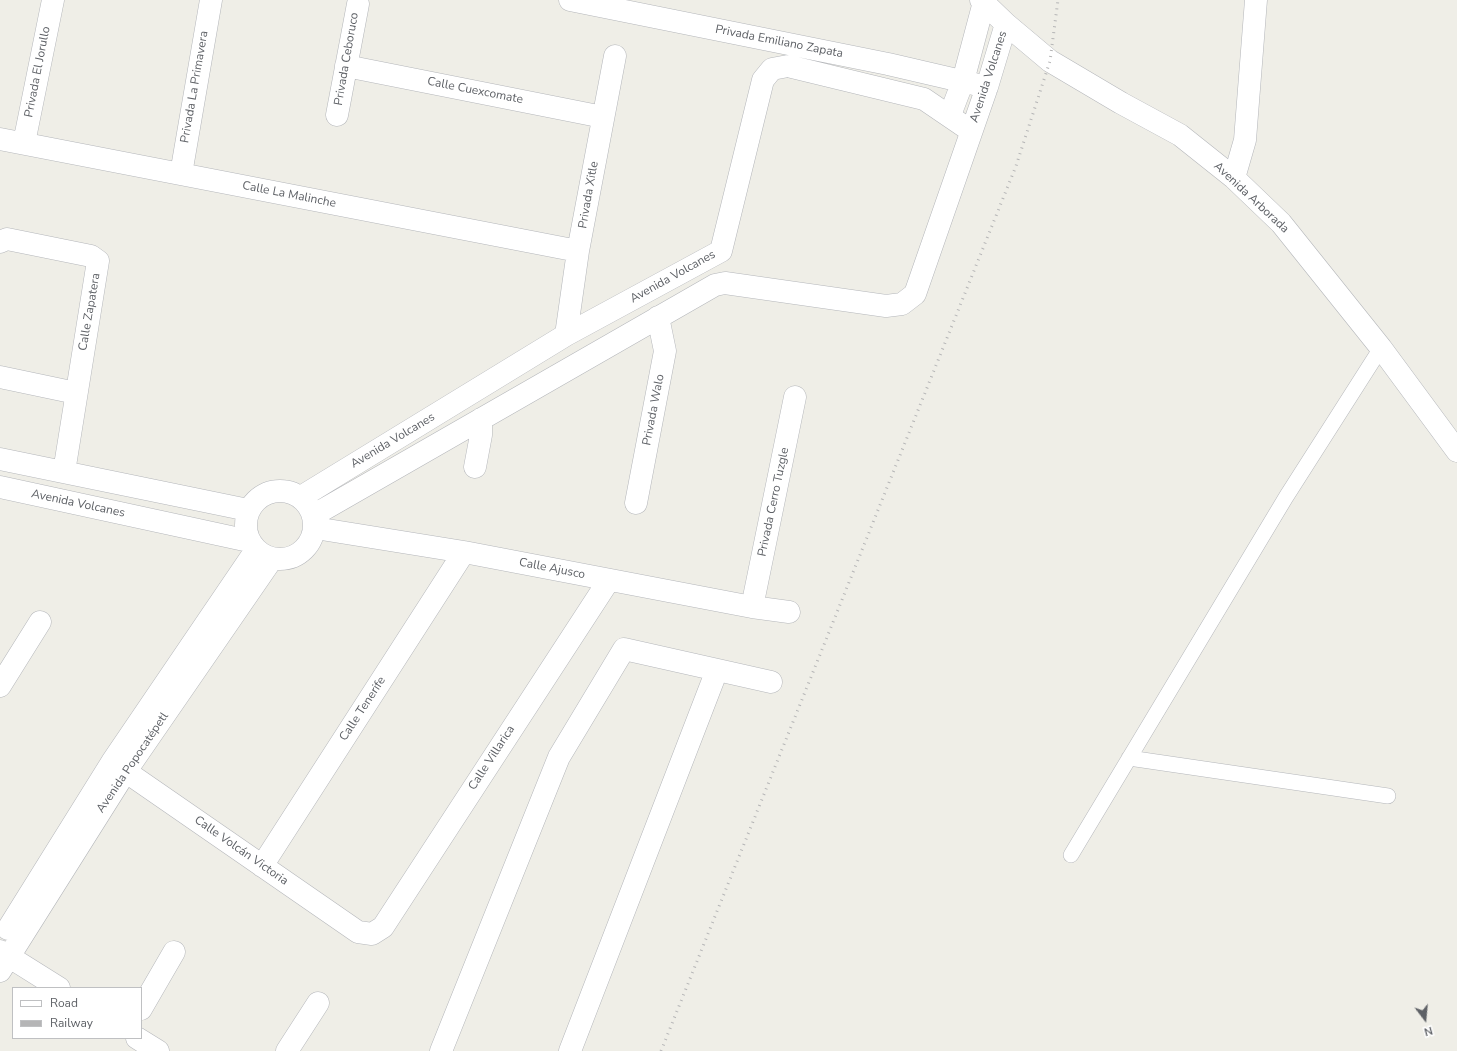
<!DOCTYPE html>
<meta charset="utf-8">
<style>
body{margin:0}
#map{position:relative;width:1457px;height:1051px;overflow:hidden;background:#efeee7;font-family:"Nunito Sans",sans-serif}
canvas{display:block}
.legend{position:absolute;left:12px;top:987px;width:130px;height:52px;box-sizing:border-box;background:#fff;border:1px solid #bfc0c2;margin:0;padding:5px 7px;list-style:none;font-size:12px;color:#5e6166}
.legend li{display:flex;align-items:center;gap:8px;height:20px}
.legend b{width:20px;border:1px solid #bfc0c2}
.north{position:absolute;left:1405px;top:999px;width:40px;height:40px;-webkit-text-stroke:3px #fff;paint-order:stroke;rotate:164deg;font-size:11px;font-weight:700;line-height:16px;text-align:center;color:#5e6166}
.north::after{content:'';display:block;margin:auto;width:14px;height:18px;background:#5e6166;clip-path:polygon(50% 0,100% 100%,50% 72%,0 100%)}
</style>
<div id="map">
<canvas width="1457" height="1051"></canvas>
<ul class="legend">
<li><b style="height:5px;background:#fff"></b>Road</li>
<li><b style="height:5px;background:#b5b5b6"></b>Railway</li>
</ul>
<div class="north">N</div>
</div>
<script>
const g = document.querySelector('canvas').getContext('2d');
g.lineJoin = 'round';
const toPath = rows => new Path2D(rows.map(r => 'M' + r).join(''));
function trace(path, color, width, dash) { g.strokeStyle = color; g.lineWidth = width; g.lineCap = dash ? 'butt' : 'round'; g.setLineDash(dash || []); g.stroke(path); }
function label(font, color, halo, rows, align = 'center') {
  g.font = font + ' "Nunito Sans",sans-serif'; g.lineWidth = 4; g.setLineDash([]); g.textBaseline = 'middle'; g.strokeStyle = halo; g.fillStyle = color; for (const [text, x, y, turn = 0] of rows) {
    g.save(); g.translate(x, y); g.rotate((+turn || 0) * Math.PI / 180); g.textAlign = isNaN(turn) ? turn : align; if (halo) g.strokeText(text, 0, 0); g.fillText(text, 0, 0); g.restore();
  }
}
const lane = toPath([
 [1129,758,1388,796],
 [1071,855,1286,497,1381,348]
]);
const street = toPath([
 [570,0,888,64,987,87],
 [981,0,1006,24,1050,61,1121,103,1180,135,1234,178,1281,223,1381,348,1457,451],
 [346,66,603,117],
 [337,115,358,4],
 [950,115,963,81,984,2],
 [0,139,578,251],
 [24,143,53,0],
 [181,174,211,0],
 [1234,178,1245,140,1256,0],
 [0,242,7,239,91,256,98,261,64,472],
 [566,335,578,251,615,56],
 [0,377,76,393],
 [0,459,248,510],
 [475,467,481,435,481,419],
 [0,487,249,541],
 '246 525a34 34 0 1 1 68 0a34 34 0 1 1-68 0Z',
 [301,497,566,335,721,251,763,80,772,69,788,66,924,99,971,131],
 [636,503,665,351,658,317],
 [314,515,715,285,725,283,886,306,902,304,915,294,987,87,1006,24],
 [315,528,464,552,752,607,789,612],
 [752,607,795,397],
 [0,686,40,622],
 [112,762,358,932,372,934,383,927,609,580],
 [262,866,464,552],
 [8,929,112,762,256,550],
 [0,951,59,988],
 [0,971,126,771,272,559],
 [141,1009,174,952],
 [137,1038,158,1051],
 [287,1051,318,1003],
 [441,1051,559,757,624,649,771,682],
 [570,1051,717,670]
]);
const rail = toPath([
 [661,1051,1016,166,1050,61,1058,0]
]);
const streetNames = [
 ["Privada Emiliano Zapata",779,42,11],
 ["Privada Ceboruco",347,59,-80],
 ["Privada El Jorullo",38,72,-79],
 ["Avenida Volcanes",989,77,-72],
 ["Privada La Primavera",195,87,-80],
 ["Calle Cuexcomate",475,91,11],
 ["Calle La Malinche",289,195,11],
 ["Privada Xitle",589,195,-80],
 ["Avenida Arborada",1251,198,43],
 ["Avenida Volcanes",673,277,-29],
 ["Calle Zapatera",90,312,-80],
 ["Privada Walo",654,410,-79],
 ["Avenida Volcanes",393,441,-31],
 ["Privada Cerro Tuzgle",774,502,-78],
 ["Avenida Volcanes",78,504,12],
 ["Calle Ajusco",552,569,11],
 ["Calle Tenerife",363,709,-57],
 ["Calle Villarica",492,758,-57],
 ["Avenida Popocatépetl",133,763,-56],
 ["Calle Volcán Victoria",241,851,35]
];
trace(lane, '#b4b6ba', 16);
trace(street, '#b4b6ba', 23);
trace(lane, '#fff', 15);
trace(street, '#fff', 22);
trace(rail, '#b5b5b6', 3, [1, 5]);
label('12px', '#5e6166', '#fff', streetNames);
</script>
